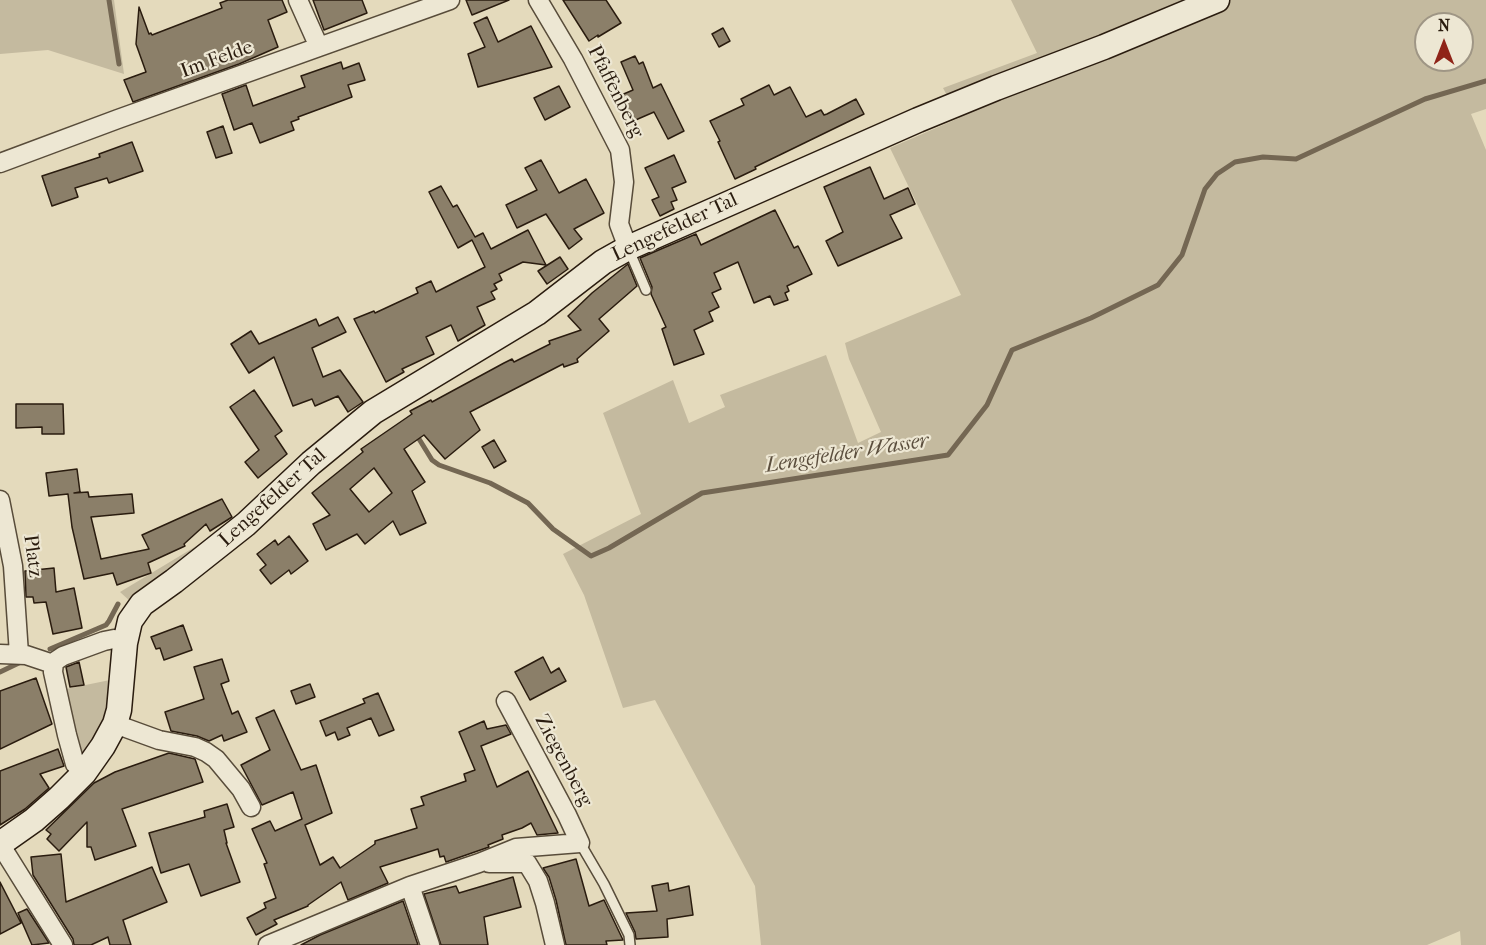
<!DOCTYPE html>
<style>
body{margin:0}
#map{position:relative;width:1486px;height:945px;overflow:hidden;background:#e4dabc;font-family:"IM FELL French Canon",serif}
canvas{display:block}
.north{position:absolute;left:1414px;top:12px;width:60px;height:60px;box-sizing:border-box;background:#ede7d3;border:2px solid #9f9685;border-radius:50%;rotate:0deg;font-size:16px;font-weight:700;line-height:24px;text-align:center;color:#2a1c0f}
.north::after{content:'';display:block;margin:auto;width:21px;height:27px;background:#8f2418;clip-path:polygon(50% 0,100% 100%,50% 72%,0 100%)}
</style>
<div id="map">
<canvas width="1486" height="945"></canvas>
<div class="north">N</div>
</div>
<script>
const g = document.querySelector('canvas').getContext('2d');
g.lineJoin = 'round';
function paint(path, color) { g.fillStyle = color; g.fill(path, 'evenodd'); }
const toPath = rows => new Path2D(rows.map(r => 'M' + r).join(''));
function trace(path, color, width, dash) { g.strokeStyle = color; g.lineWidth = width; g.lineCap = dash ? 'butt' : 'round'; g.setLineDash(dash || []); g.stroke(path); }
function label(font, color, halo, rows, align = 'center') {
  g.font = font + ' "IM FELL French Canon",serif'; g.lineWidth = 4.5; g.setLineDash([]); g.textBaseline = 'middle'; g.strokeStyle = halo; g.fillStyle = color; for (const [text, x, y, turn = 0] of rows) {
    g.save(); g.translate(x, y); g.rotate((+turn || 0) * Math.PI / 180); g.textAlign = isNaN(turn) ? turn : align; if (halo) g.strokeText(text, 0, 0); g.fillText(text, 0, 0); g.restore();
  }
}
const green = toPath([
 [0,0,114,0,124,74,48,50,0,54],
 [1011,0,1486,0,1486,109,1471,114,1486,150,1486,945,1461,945,1460,931,1427,945,761,945,755,886,655,700,623,708,584,595,563,554,641,514,603,413,673,380,689,423,725,407,720,395,826,355,858,443,881,432,849,359,845,343,961,295,890,148,959,118,943,88,1037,53],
 [1426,24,1462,24,1462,60,1426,60],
 [203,542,207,547,131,602,120,592],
 [110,680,108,706,103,722,96,737,82,756,79,753,66,689]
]);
const stream = toPath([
 [109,0,119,64],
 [416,434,432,460,439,465,490,483,528,503,553,529,591,556,609,548,702,493,948,455,987,405,1012,350,1091,318,1158,285,1182,255,1205,189,1217,174,1235,162,1263,157,1296,159,1425,99,1486,81],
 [50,649,106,625,109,621,118,604],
 [0,672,23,661]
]);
const building = toPath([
 [228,0,282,0,287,12,268,20,278,47,239,64,133,102,124,80,146,72,136,44,139,7,149,34,151,33,152,35,222,8,220,3,228,0],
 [313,0,362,0,367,13,324,30,313,0],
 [466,0,509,0,472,15,466,0],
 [563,0,606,0,621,23,598,37,598,35,589,41,563,0],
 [487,17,498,42,531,26,552,67,478,87,468,54,485,47,474,23,487,17],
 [723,28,730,41,719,47,712,34,723,28],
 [635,56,639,64,643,62,653,88,661,84,684,131,668,139,654,112,631,122,619,96,633,90,621,62,635,56],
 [341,62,343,69,359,63,365,80,348,85,352,97,298,117,299,119,291,122,294,130,260,143,252,123,234,130,222,94,246,85,253,106,305,87,301,76,341,62],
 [769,85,774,95,790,87,806,117,821,110,824,115,827,114,856,99,864,114,755,167,756,169,735,179,718,142,720,141,710,121,744,105,741,99,769,85],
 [559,86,570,107,545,120,534,98,559,86],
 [223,126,232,153,216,158,207,132,223,126],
 [132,142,143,171,109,183,107,178,75,188,78,197,52,206,42,176,100,157,99,154,132,142],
 [674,155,686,182,672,188,677,200,671,202,674,209,660,216,652,200,659,197,645,168,674,155],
 [541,160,559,193,586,179,604,213,574,229,582,239,569,249,546,214,517,228,506,205,537,190,525,168,541,160],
 [870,167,884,199,908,188,915,204,890,215,902,238,838,266,826,241,843,232,824,187,870,167],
 [441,186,453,207,457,205,475,237,483,233,491,249,528,230,546,265,523,262,499,274,502,280,494,284,497,289,491,292,495,299,477,307,485,325,458,341,451,325,426,337,434,354,402,369,404,372,386,382,354,319,374,311,375,313,418,293,416,288,431,281,436,292,485,267,472,240,458,248,429,192,441,186],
 [775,210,794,248,798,246,812,274,787,286,789,291,785,293,788,300,774,305,770,296,754,303,738,262,714,273,721,289,712,293,719,307,709,312,713,321,694,330,704,354,674,365,662,329,666,327,651,294,652,287,640,258,696,234,701,245,775,210],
 [560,257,568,269,547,284,538,271,560,257],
 [628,264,637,286,599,319,609,331,577,359,578,362,564,367,563,364,470,412,480,430,445,459,424,435,404,449,425,482,412,491,426,523,400,535,393,521,365,544,357,534,326,550,313,524,330,515,312,493,363,452,361,449,412,414,410,411,431,400,432,402,504,363,512,359,514,362,550,344,549,341,581,330,568,316,592,293,628,264],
 [374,468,392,493,369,512,350,489,374,468],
 [338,317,346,332,312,348,323,377,340,370,363,402,348,412,338,396,315,406,312,399,293,406,274,357,249,373,231,344,251,331,259,344,316,319,319,326,338,317],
 [254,390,282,431,275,436,287,454,258,478,245,462,259,450,230,407,254,390],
 [16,404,63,404,64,434,42,434,42,427,16,428,16,404],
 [494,440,506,461,494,468,482,447,494,440],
 [77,469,80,492,74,493,88,492,89,497,132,494,134,513,91,517,101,559,149,549,142,535,222,499,232,517,210,531,206,524,184,544,185,546,148,563,151,573,117,585,113,573,84,579,72,527,68,494,49,496,46,473,77,469],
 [289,536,308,561,291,574,289,570,271,584,260,570,266,565,257,554,275,540,278,545,289,536],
 [54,568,56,592,74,588,82,628,53,634,46,602,34,603,33,597,26,597,25,571,54,568],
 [183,625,192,650,164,660,160,648,156,649,151,637,183,625],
 [543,657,551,673,559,668,566,681,530,700,515,672,543,657],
 [222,659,229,681,221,684,232,714,238,711,247,732,224,741,222,735,209,741,197,736,171,731,165,712,204,699,194,667,222,659],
 [79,662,84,685,70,687,66,667,79,662],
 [36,678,52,724,0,749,0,691,36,678],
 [310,684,315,697,296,704,291,691,310,684],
 [378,693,394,730,379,736,371,718,347,728,350,735,338,740,335,732,326,736,320,721,365,703,363,699,378,693],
 [274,710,301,770,316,765,332,813,305,825,320,865,333,857,340,868,375,844,375,841,417,828,411,809,424,805,421,797,466,781,464,774,475,770,459,732,484,721,487,729,506,725,511,734,481,746,497,787,528,771,558,833,537,835,531,823,522,828,502,835,503,839,488,845,489,847,446,862,444,856,440,857,438,849,380,867,388,883,348,900,341,882,308,905,308,906,274,920,277,924,256,935,247,918,266,908,264,903,276,898,264,864,267,863,252,829,270,821,275,831,302,819,293,792,262,805,241,765,270,750,256,718,274,710],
 [58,749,64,766,40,774,49,788,25,809,0,825,0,771,58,749],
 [169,753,195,759,203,782,122,809,136,846,95,860,91,847,87,847,87,822,59,851,47,839,51,834,46,830,94,783,115,772,169,753],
 [227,804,234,827,224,830,227,843,226,843,240,882,201,896,189,864,161,873,149,833,205,817,204,811,227,804],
 [61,854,66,902,152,867,167,902,123,920,131,945,110,945,108,937,91,945,74,945,73,939,33,875,31,857,61,854],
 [576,859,589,906,604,900,623,940,606,941,607,945,566,945,556,900,549,877,543,868,576,859],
 [513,877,521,907,484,917,488,945,441,945,424,894,456,886,459,893,513,877],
 [0,882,21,923,0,934,0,882],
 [668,883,669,891,689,886,693,915,667,919,668,937,636,939,635,932,626,913,657,911,652,886,668,883],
 [403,901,418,945,301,945,320,935,403,901],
 [27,909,49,943,32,945,18,913,27,909]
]);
const lane = toPath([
 [629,250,646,290],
 [580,843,604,884,629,935,630,945]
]);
const street = toPath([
 [298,0,319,47],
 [538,0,573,59,620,150,624,182,619,224,628,248],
 [0,163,118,119,450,0],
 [0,500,13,566,19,654],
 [0,654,26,655,53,664],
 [115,724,159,740,195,747,206,752,216,759,241,789,251,807],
 [84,773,75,764,67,735,53,672,54,662,63,656,104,641,114,639,125,641],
 [0,844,63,945],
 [489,863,527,863,538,881,545,903,555,945],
 [410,886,430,945],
 [268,945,410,886,479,863,516,848,580,843,567,815,506,701]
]);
const secondary = toPath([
 [0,844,34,820,59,798,84,773,103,746,115,724,119,710,125,643,130,621,142,604,174,581,246,524,311,463,373,412,537,313,603,262,628,248,918,120,996,88,1104,47,1217,0]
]);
const streetNames = [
 ["Im Felde",217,60,-20],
 ["Pfaffenberg",615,92,63],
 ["Lengefelder Tal",675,228,-25],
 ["Lengefelder Tal",273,498,-42],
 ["Platz",32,556,82],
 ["Ziegenberg",563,761,62]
];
const waterNames = [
 ["Lengefelder Wasser",847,454,-9]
];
paint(green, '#c4ba9f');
trace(stream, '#746753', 5);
paint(building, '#8b7f69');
trace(building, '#2a1c0f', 1.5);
trace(lane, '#584c3a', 12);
trace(street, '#584c3a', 21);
trace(secondary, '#2a1c0f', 27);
trace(lane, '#ede7d3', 9);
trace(street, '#ede7d3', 18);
trace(secondary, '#ede7d3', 24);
label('20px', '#2a1c0f', '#ede7d3', streetNames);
label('italic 21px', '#5b4e3d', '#ede7d3', waterNames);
</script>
